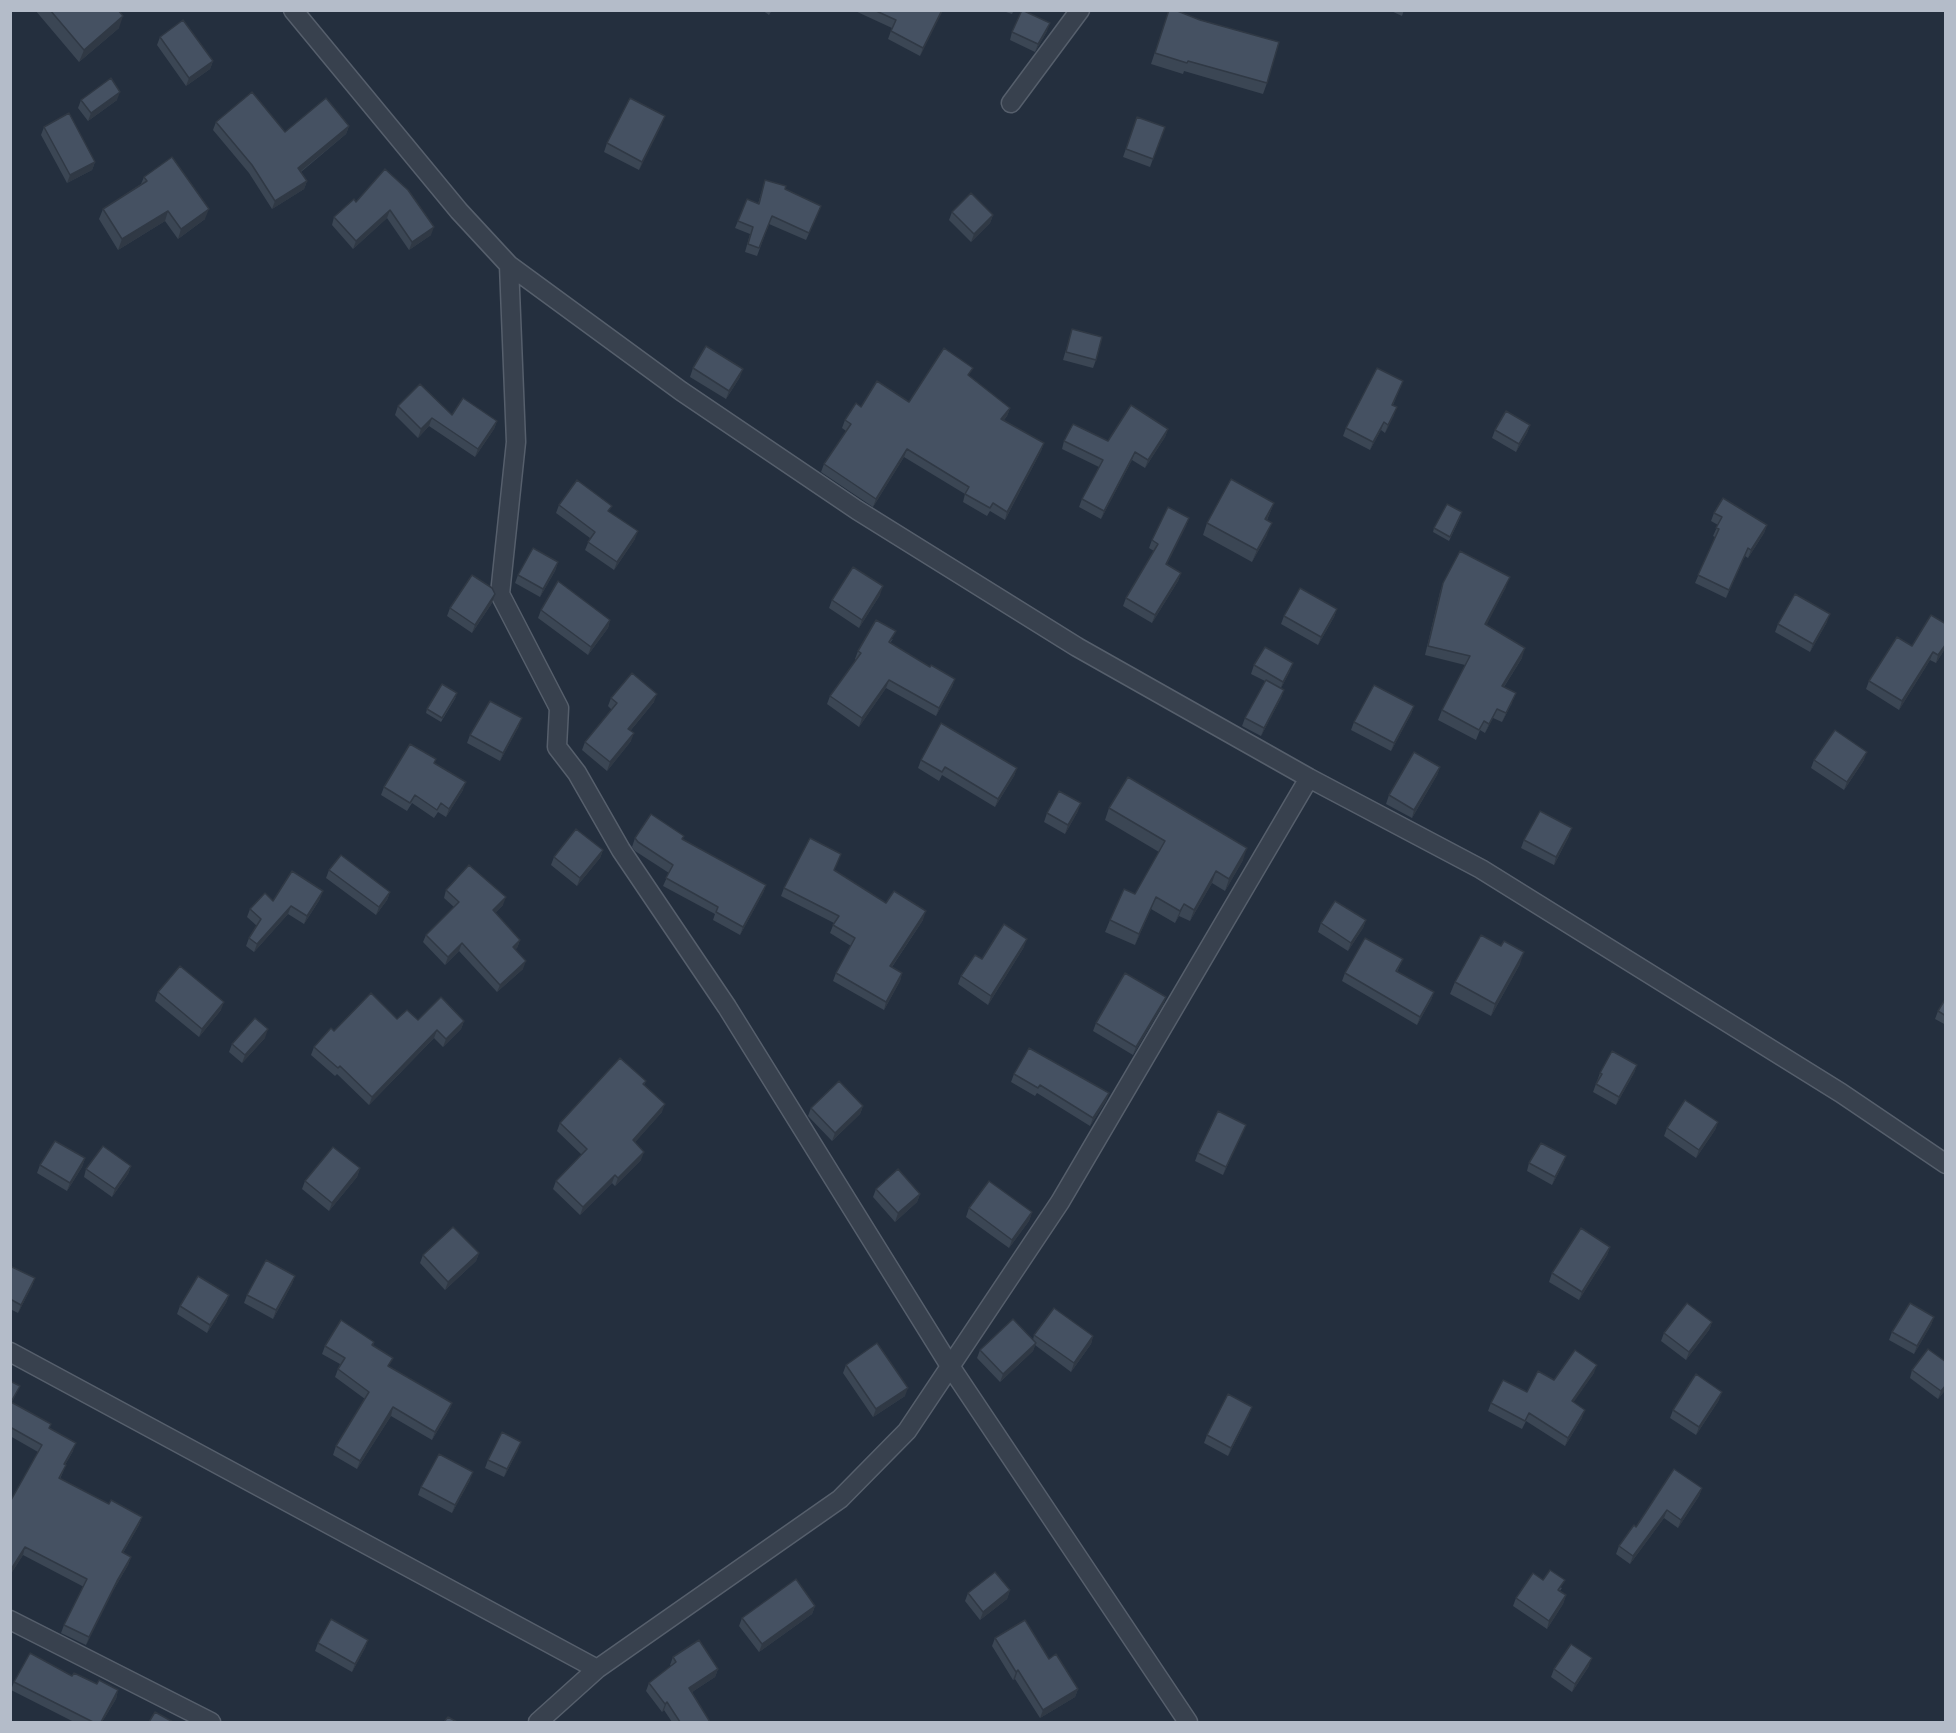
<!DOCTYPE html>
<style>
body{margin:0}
#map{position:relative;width:1956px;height:1733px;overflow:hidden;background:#242f3e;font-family:Ubuntu,sans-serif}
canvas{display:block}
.frame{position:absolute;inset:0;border:12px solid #b4bcc9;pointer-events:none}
</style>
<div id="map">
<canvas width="1956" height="1733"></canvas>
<div class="frame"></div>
</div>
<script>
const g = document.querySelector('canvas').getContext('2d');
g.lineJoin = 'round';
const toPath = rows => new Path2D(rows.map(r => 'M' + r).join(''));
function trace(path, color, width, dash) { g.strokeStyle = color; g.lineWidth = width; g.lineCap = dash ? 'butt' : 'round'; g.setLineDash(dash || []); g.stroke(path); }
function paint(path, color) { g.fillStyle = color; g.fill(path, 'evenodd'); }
const minor = toPath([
 [293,10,459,211,509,265,681,391,857,510,1077,647,1309,778,1481,869,1841,1093,1946,1164],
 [1011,103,1080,10],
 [509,265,516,442,500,594,559,708,557,747,577,773,621,850,727,1007,950,1366,1188,1722],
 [10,1352,597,1669],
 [10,1620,211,1722],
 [538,1722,597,1669,840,1499,907,1431,1060,1202,1309,778]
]);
const wall = toPath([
 [35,10,118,10,119,28,79,62],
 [762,10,772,10,769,15],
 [853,10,943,10,920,56,888,39,892,28],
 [1000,10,1014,10,1012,14],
 [1169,10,1267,83,1263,94,1184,71,1183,74,1151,64],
 [1389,10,1404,10,1402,16],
 [1047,31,1035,52,1010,40,1012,32],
 [160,37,213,61,210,69,186,86,157,45],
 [81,100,117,100,88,121,78,108],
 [1137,117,1165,127,1150,167,1123,157],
 [216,122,285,132,349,126,346,134,301,172,307,181,304,189,272,209,249,173,213,130],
 [662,124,639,170,604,152,607,143],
 [44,127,95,162,92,170,67,183,41,135],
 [385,169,431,235,409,250,387,218,353,249,332,225,334,217,356,202],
 [144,177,205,219,178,239,165,221,118,250,99,219,103,209,141,184],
 [765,180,785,189,818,214,806,240,769,224,757,256,745,252,750,234,735,228,747,199,758,204],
 [952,212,993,215,990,223,971,242,949,220],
 [1072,329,1096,360,1093,368,1063,360],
 [693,368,740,377,726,399,690,377],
 [969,377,1010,408,1007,416,1004,420,1044,443,1041,451,1005,520,990,511,987,516,963,502,965,494,904,457,873,507,821,472,824,464,846,431,842,428,845,420,861,407,909,402],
 [1403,381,1393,405,1394,415,1385,433,1381,430,1370,450,1343,436,1346,428],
 [398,406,452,415,497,421,494,429,475,457,429,426,418,438,395,415],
 [1530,425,1527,433,1516,452,1492,438,1495,430],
 [1168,429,1165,437,1145,468,1132,460,1101,519,1079,507,1082,499,1099,467,1062,449,1064,441,1108,441],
 [1274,503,1267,520,1267,535,1252,562,1203,535,1207,523],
 [559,505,609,512,635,539,614,570,585,550,590,538,556,513],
 [1714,513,1767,525,1764,533,1748,558,1745,556,1726,598,1695,583,1715,537,1713,536,1718,525,1711,521],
 [1461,516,1449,541,1433,532,1434,528],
 [1189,518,1186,526,1167,564,1181,573,1178,581,1152,623,1123,606,1126,598,1154,551,1149,548,1152,540],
 [558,562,555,571,540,597,515,583,518,575],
 [1443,583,1506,587,1486,625,1522,658,1504,687,1512,703,1502,722,1493,718,1485,733,1480,730,1476,740,1438,720,1442,710,1465,665,1425,655,1440,592],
 [880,595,859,628,829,608,832,600],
 [492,603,472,633,447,616,450,608],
 [1337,609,1334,617,1318,645,1281,624,1284,616],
 [541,610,610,620,608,628,588,655,538,618],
 [1827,622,1810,652,1775,632,1778,624],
 [893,639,890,643,930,667,955,679,952,687,936,716,886,688,859,727,827,704,830,696,856,660,855,659,858,651],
 [1912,646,1946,647,1936,663,1930,660,1899,710,1866,689,1869,681],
 [1254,665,1290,671,1281,688,1284,690,1281,698,1261,736,1242,726,1245,718,1265,681,1251,674],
 [456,697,441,722,426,713,427,709],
 [611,698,654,702,631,730,631,741,607,771,582,750,585,742,612,710,608,706],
 [1414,706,1411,714,1391,751,1351,730,1354,722],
 [519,726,500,761,467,743,470,735],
 [921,760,1017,768,1014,776,995,807,942,775,939,781,918,768],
 [1814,760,1864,760,1844,790,1811,768],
 [435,763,463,790,446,817,438,812,434,818,412,803,407,811,381,795,384,787],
 [1440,767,1437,775,1412,818,1386,804,1389,795],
 [1109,808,1243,860,1225,891,1212,883,1190,921,1179,916,1175,923,1151,909,1135,945,1105,932,1110,920,1135,894,1159,852,1105,820],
 [1078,811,1065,834,1044,822,1047,813],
 [1569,836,1554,865,1521,848,1524,840],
 [635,838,682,840,766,885,763,893,740,935,713,920,715,914,663,886,669,873,635,851,632,847],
 [603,850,600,858,577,886,551,865,554,857],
 [841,854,834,870,886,903,923,920,892,967,902,973,900,981,884,1010,833,981,836,973,851,946,830,933,834,923,781,896,784,888],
 [329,870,390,892,387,900,376,915,326,878],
 [446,890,503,905,495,913,520,940,517,948,515,949,523,969,497,992,459,951,445,965,423,942,426,935,454,907,444,898],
 [320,899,304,924,288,914,254,952,246,946,249,938,257,926,247,917,250,909,273,901],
 [1366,920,1363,928,1348,951,1318,932,1321,923],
 [1501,946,1520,964,1491,1016,1450,994,1455,982],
 [1024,947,988,1005,958,984,961,976,982,959],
 [1403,959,1397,972,1434,992,1431,1000,1417,1025,1342,981,1345,973],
 [158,992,221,1010,199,1037,155,1001],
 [1166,997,1163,1005,1133,1055,1093,1031,1096,1023],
 [1946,998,1946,1025,1935,1019,1938,1011],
 [397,1019,464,1021,461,1029,443,1047,434,1038,369,1105,337,1074,335,1076,311,1055,314,1047,334,1031],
 [265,1038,242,1063,229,1052,232,1044],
 [1637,1065,1634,1073,1616,1105,1593,1092,1600,1073],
 [1014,1074,1109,1093,1106,1101,1090,1126,1037,1093,1035,1096,1011,1082],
 [646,1081,644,1085,662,1112,635,1142,641,1160,615,1186,612,1183,580,1215,553,1189,556,1181,582,1155,557,1131,560,1123],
 [863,1106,860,1114,832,1141,808,1116,811,1108],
 [1718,1122,1715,1130,1696,1158,1664,1136,1667,1128],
 [1246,1125,1223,1175,1195,1161,1198,1153],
 [1566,1156,1563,1164,1552,1185,1527,1171,1529,1163],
 [85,1158,82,1167,67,1191,37,1173,40,1165],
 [131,1166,128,1174,112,1197,84,1177,86,1169],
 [360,1168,357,1177,329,1211,302,1189,305,1181],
 [876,1189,920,1194,917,1202,895,1222,873,1197],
 [969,1208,1032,1212,1029,1221,1009,1248,966,1217],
 [1610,1247,1607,1255,1579,1300,1549,1282,1552,1273],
 [479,1253,476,1261,445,1290,420,1263,423,1255],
 [10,1266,35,1278,32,1286,18,1313,10,1309],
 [295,1276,292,1284,273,1319,244,1303,247,1295],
 [229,1295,226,1303,207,1333,177,1314,180,1306],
 [1934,1317,1931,1325,1914,1354,1889,1340,1892,1332],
 [1712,1322,1709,1330,1686,1360,1661,1341,1664,1333],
 [1034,1335,1093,1336,1091,1344,1071,1372,1035,1345,1033,1351,1000,1382,977,1358,980,1350,1033,1340],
 [374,1342,373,1346,390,1367,452,1403,449,1411,432,1440,391,1416,357,1469,333,1455,336,1446,365,1399,335,1377,338,1369,340,1364,322,1354,325,1346],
 [846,1365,905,1396,873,1417,843,1373],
 [1912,1370,1946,1389,1938,1399,1910,1378],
 [1594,1373,1573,1402,1582,1418,1565,1446,1526,1421,1522,1429,1488,1411,1491,1403,1527,1392,1554,1380],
 [10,1381,20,1386,12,1402,51,1424,49,1429,73,1451,65,1465,66,1465,60,1479,109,1504,142,1517,139,1525,123,1553,131,1557,128,1565,114,1589,86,1645,61,1633,64,1625,84,1587,23,1555,10,1575,10,1502,38,1452,10,1436],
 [1719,1400,1696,1435,1670,1418,1673,1410],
 [1249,1415,1228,1456,1204,1443,1207,1435],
 [518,1450,504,1477,485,1468,488,1460],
 [470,1480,452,1513,418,1495,421,1487],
 [1702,1488,1699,1496,1678,1528,1664,1518,1630,1564,1616,1554,1619,1546,1636,1527],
 [1543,1580,1562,1588,1560,1591,1566,1595,1563,1604,1547,1629,1513,1606,1516,1598],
 [1010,1590,1007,1599,980,1620,965,1601,968,1593],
 [815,1606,812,1614,759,1652,739,1626,742,1618],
 [995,1638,1049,1659,1078,1689,1075,1697,1040,1718,1015,1679,1013,1680,992,1646],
 [368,1640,365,1648,352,1672,315,1651,318,1643],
 [673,1657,718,1669,715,1677,692,1692,710,1722,672,1722,664,1710,662,1712,646,1691,649,1683,671,1666,670,1665],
 [1589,1666,1572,1692,1551,1677,1554,1669],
 [72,1676,118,1690,116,1699,102,1722,74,1722,11,1690,14,1682]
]);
const shadedWall = toPath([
 [942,10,943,10,920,56,923,48],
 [123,16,119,28,79,62,84,50],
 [1050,23,1047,31,1035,52,1038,44],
 [213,61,210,69,186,86,189,78],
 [120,92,117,100,88,121,91,113],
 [665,116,662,124,639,170,642,162],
 [349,126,346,134,295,176,298,168],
 [95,162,92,170,67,183,70,175],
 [307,181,304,189,272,209,275,201],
 [209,209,205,219,178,239,181,229],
 [390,210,387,218,353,249,356,241],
 [168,211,165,221,118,250,122,239],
 [993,215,990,223,971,242,974,234],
 [434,227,431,235,409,250,412,242],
 [743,369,740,377,726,399,729,391],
 [1397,407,1394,415,1385,433,1388,425],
 [1010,408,1007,416,998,427,1001,419],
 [432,418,429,426,418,438,421,429],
 [497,421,494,429,475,457,478,449],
 [1384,422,1381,430,1370,450,1373,442],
 [1530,425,1527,433,1516,452,1519,444],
 [1168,429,1165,437,1145,468,1148,460],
 [1044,443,1041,451,1005,520,1007,512],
 [907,449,904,457,873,507,876,499],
 [1135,452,1132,460,1101,519,1104,511],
 [1274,503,1269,515,1261,531,1265,519],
 [1189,518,1186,526,1163,572,1166,564],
 [1272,523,1267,535,1252,562,1257,550],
 [1767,525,1764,533,1748,558,1751,550],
 [638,531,635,539,614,570,617,562],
 [1748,548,1745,556,1726,598,1729,590],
 [558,562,555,571,540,597,543,589],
 [1181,573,1178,581,1152,623,1155,615],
 [1510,577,1506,587,1482,634,1485,624],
 [883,586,880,595,859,628,862,620],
 [495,594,492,603,472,633,475,625],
 [1337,609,1334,617,1318,645,1321,637],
 [1830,614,1827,622,1810,652,1813,644],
 [610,620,608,628,588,655,591,647],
 [1946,644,1946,647,1936,663,1938,655],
 [1525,648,1522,658,1498,696,1502,686],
 [1933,652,1930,660,1899,710,1902,701],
 [1293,663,1290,671,1280,690,1283,682],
 [955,679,952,687,936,716,939,708],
 [889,680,886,688,859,727,862,718],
 [1284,690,1281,698,1261,736,1264,728],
 [1516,693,1512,703,1502,722,1506,713],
 [657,694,654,702,625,737,628,729],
 [1414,706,1411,714,1391,751,1394,743],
 [1497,709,1493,718,1485,733,1489,724],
 [522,718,519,726,500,761,503,753],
 [634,733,631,741,607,771,610,762],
 [1867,752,1864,760,1844,790,1847,782],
 [1440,767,1437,775,1412,818,1414,810],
 [1017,768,1014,776,995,807,998,799],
 [466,782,463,790,446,817,449,809],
 [1081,803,1078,811,1065,834,1068,825],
 [1572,828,1569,836,1554,865,1556,857],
 [1247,848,1243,860,1225,891,1229,879],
 [603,850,600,858,577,886,580,878],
 [1216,871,1212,883,1190,921,1194,910],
 [766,885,763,893,740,935,743,927],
 [323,891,320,899,304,924,307,916],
 [390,892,387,900,376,915,379,907],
 [506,897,503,905,490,918,493,910],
 [1156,897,1151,909,1135,945,1139,934],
 [1184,904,1179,916,1175,923,1180,911],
 [291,906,288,914,254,952,257,944],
 [926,911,923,920,887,974,890,966],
 [1366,920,1363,928,1348,951,1351,943],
 [1027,939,1024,947,988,1005,991,996],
 [520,940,517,948,510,954,513,947],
 [462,943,459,951,445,965,448,957],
 [1524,952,1520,964,1491,1016,1495,1004],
 [526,961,523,969,497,992,500,985],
 [902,973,900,981,884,1010,886,1002],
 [1434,992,1431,1000,1417,1025,1420,1017],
 [1166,997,1163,1005,1133,1055,1136,1047],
 [224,1002,221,1010,199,1037,202,1029],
 [464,1021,461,1029,443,1047,446,1039],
 [268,1029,265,1038,242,1063,245,1055],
 [437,1030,434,1038,369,1105,372,1097],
 [1637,1065,1634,1073,1616,1105,1619,1097],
 [1109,1093,1106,1101,1090,1126,1093,1118],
 [665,1104,662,1112,630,1148,633,1140],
 [863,1106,860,1114,832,1141,835,1133],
 [1718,1122,1715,1130,1696,1158,1699,1150],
 [1246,1125,1243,1133,1223,1175,1226,1167],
 [644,1152,641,1160,615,1186,618,1178],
 [1566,1156,1563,1164,1552,1185,1555,1177],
 [85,1158,82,1167,67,1191,70,1183],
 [131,1166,128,1174,112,1197,115,1189],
 [360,1168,357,1177,329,1211,332,1203],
 [615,1175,612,1183,580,1215,583,1207],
 [920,1194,917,1202,895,1222,898,1213],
 [1032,1212,1029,1221,1009,1248,1012,1240],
 [1610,1247,1607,1255,1579,1300,1582,1292],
 [479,1253,476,1261,445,1290,448,1282],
 [295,1276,292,1284,273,1319,276,1310],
 [35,1278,32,1286,18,1313,21,1305],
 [229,1295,226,1303,207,1333,210,1325],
 [1934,1317,1931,1325,1914,1354,1917,1346],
 [1712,1322,1709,1330,1686,1360,1689,1352],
 [1093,1336,1091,1344,1071,1372,1074,1363],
 [1036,1343,1033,1351,1000,1382,1003,1374],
 [1597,1365,1594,1373,1569,1409,1572,1401],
 [1946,1385,1946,1389,1938,1399,1941,1391],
 [908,1388,905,1396,873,1417,876,1409],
 [1722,1392,1719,1400,1696,1435,1699,1427],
 [452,1403,449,1411,432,1440,435,1432],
 [393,1407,391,1416,357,1469,360,1461],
 [1252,1407,1249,1415,1228,1456,1231,1448],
 [1585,1410,1582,1418,1565,1446,1568,1438],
 [521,1442,518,1450,504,1477,507,1469],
 [76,1443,73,1451,61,1472,64,1464],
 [473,1472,470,1480,452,1513,455,1505],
 [1702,1488,1699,1496,1678,1528,1681,1520],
 [1667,1510,1664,1518,1630,1564,1633,1556],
 [142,1517,139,1525,119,1560,122,1552],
 [25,1547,23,1555,10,1575,10,1571],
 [131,1557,128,1565,114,1589,86,1645,89,1637,117,1581],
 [1010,1590,1007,1599,980,1620,983,1612],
 [1566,1595,1563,1604,1547,1629,1549,1621],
 [815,1606,812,1614,759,1652,762,1644],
 [368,1640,365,1648,352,1672,355,1664],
 [1592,1658,1589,1666,1572,1692,1575,1684],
 [718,1669,715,1677,686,1696,689,1688],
 [1018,1670,1015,1679,1013,1680,1016,1672],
 [1078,1689,1075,1697,1040,1718,1043,1710],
 [118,1690,116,1699,102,1722,101,1722],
 [667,1702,664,1710,662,1712,665,1704]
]);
const building = toPath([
 [50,10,118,10,123,16,84,50,50,10],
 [874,10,942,10,923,48,891,31,896,20,874,10],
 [1022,10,1050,23,1038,44,1012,32,1022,10],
 [1169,10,1175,10,1200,20,1279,42,1267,83,1188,61,1187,63,1155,53,1169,10],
 [183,20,213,61,189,78,160,37,183,20],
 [111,78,120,92,91,113,81,100,111,78],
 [252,92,285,132,326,98,349,126,298,168,307,181,275,201,252,165,216,122,252,92],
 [630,98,665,116,642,162,607,143,630,98],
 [69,113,95,162,70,175,44,127,69,113],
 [1137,117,1165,127,1153,159,1126,149,1137,117],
 [172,157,209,209,181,229,168,211,122,239,103,209,147,181,144,177,172,157],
 [385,169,408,190,434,227,412,242,390,210,356,241,334,217,354,199,356,202,385,169],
 [765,180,786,186,785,189,821,206,809,233,772,216,759,248,748,244,753,227,738,221,747,199,759,204,765,180],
 [971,193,993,215,974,234,952,212,971,193],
 [1072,329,1102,337,1096,360,1066,352,1072,329],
 [706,346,743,369,729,391,693,368,706,346],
 [944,348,973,368,968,375,1010,408,1001,419,1044,443,1007,512,993,503,990,508,965,494,969,487,907,449,876,499,824,464,851,424,845,420,856,403,861,407,877,381,909,402,944,348],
 [1377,368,1403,381,1392,405,1397,407,1388,425,1384,422,1373,442,1346,428,1377,368],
 [420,384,452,415,463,398,497,421,478,449,432,418,421,429,398,406,420,384],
 [1131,405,1168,429,1148,460,1135,452,1104,511,1082,499,1103,460,1064,441,1073,424,1108,441,1131,405],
 [1506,411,1530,425,1519,444,1495,430,1506,411],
 [1231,479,1274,503,1265,519,1272,523,1257,550,1207,523,1231,479],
 [577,480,612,506,608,511,638,531,617,562,588,542,595,532,559,505,577,480],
 [1723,498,1767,525,1751,550,1748,548,1729,590,1698,575,1719,529,1716,528,1722,517,1714,513,1723,498],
 [1447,504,1462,512,1450,537,1434,528,1447,504],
 [1168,507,1189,518,1166,564,1181,573,1155,615,1126,598,1158,544,1152,540,1168,507],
 [533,548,558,562,543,589,518,575,533,548],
 [1460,551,1510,577,1485,624,1525,648,1502,686,1516,693,1506,713,1497,709,1489,724,1484,721,1479,730,1442,710,1470,656,1428,646,1443,583,1460,551],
 [853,567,883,586,862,620,832,600,853,567],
 [472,575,492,588,495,594,475,625,450,608,472,575],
 [558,581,610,620,591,647,541,610,558,581],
 [1300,588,1337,609,1321,637,1284,616,1300,588],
 [1795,594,1830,614,1813,644,1778,624,1795,594],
 [1931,615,1946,624,1946,644,1938,655,1933,652,1902,701,1869,681,1897,637,1912,646,1931,615],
 [876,620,896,631,889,642,930,667,931,665,955,679,939,708,889,680,862,718,830,696,861,653,858,651,876,620],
 [1265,647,1293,663,1283,682,1254,665,1265,647],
 [632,673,657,694,628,729,634,733,610,762,585,742,617,703,611,698,632,673],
 [1266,680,1284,690,1264,728,1245,718,1266,680],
 [442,684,457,693,442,718,427,709,442,684],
 [1374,685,1414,706,1394,743,1354,722,1374,685],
 [490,701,522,718,503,753,470,735,490,701],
 [941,723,1017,768,998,799,945,767,942,772,921,760,941,723],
 [1835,730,1867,752,1847,782,1814,760,1835,730],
 [410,744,436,759,434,763,466,782,449,809,441,803,437,810,415,795,410,803,384,787,410,744],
 [1414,752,1440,767,1414,810,1389,795,1414,752],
 [1128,777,1247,848,1229,879,1216,871,1194,910,1184,904,1180,911,1156,897,1139,934,1110,920,1124,889,1135,894,1165,841,1109,808,1128,777],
 [1059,791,1081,803,1068,825,1047,813,1059,791],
 [1540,811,1572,828,1556,857,1524,840,1540,811],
 [651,814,684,836,682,839,766,885,743,927,716,912,718,907,666,878,673,865,638,842,635,838,651,814],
 [576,829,603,850,580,878,554,857,576,829],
 [810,838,841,854,834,870,886,903,894,891,926,911,890,966,902,973,886,1002,836,973,855,938,833,925,839,916,784,888,810,838],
 [341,855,390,892,379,907,329,870,341,855],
 [469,865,506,897,493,910,520,940,513,947,526,961,500,985,462,943,448,957,426,935,459,902,446,890,469,865],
 [292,871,323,891,307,916,291,906,257,944,249,938,261,919,250,909,265,893,273,901,292,871],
 [1335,901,1366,920,1351,943,1321,923,1335,901],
 [1004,924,1027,939,991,996,961,976,975,955,982,959,1004,924],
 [1481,935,1501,946,1504,941,1524,952,1495,1004,1455,982,1481,935],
 [1365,938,1403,959,1396,971,1434,992,1420,1017,1345,973,1365,938],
 [180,966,224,1002,202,1029,158,992,180,966],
 [1125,973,1166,997,1136,1047,1096,1023,1125,973],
 [371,993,397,1019,407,1010,418,1020,441,997,464,1021,446,1039,437,1030,372,1097,340,1066,338,1068,314,1047,331,1028,334,1031,371,993],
 [1946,998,1946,1016,1938,1011,1946,998],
 [255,1018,268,1029,245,1055,232,1044,255,1018],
 [1029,1048,1109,1093,1093,1118,1040,1085,1038,1088,1014,1074,1029,1048],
 [1612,1051,1637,1065,1619,1097,1596,1084,1602,1074,1600,1073,1612,1051],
 [620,1058,646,1081,643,1084,665,1104,633,1140,644,1152,618,1178,615,1175,583,1207,556,1181,587,1149,560,1123,620,1058],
 [839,1081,863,1106,835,1133,811,1108,839,1081],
 [1685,1100,1718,1122,1699,1150,1667,1128,1685,1100],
 [1218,1111,1246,1125,1226,1167,1198,1153,1218,1111],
 [55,1141,85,1158,70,1183,40,1165,55,1141],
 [1541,1143,1566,1156,1555,1177,1529,1163,1541,1143],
 [103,1146,131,1166,115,1189,86,1169,103,1146],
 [333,1147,360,1168,332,1203,305,1181,333,1147],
 [898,1169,920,1194,898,1213,876,1189,898,1169],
 [989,1181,1032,1212,1012,1240,969,1208,989,1181],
 [453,1227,479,1253,448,1282,423,1255,453,1227],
 [1581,1228,1610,1247,1582,1292,1552,1273,1581,1228],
 [266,1260,295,1276,276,1310,247,1295,266,1260],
 [10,1266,35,1278,21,1305,10,1299,10,1266],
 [198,1276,229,1295,210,1325,180,1306,198,1276],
 [1687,1303,1712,1322,1689,1352,1664,1333,1687,1303],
 [1910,1303,1934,1317,1917,1346,1892,1332,1910,1303],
 [1054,1308,1093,1336,1074,1363,1034,1335,1054,1308],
 [1013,1319,1036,1343,1003,1374,980,1350,1013,1319],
 [341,1320,374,1342,372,1345,393,1358,388,1366,452,1403,435,1432,393,1407,360,1461,336,1446,369,1392,338,1369,345,1358,325,1346,341,1320],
 [877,1343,908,1388,876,1409,846,1365,877,1343],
 [1928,1349,1946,1362,1946,1385,1941,1391,1912,1370,1928,1349],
 [1575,1350,1597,1365,1572,1401,1585,1410,1568,1438,1529,1413,1525,1421,1491,1403,1503,1380,1527,1392,1538,1371,1554,1380,1575,1350],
 [1696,1374,1722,1392,1699,1427,1673,1410,1696,1374],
 [10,1381,20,1386,11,1402,51,1424,49,1428,76,1443,64,1464,66,1465,59,1478,109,1504,111,1500,142,1517,122,1552,131,1557,117,1581,89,1637,64,1625,87,1579,25,1547,10,1571,10,1502,42,1445,10,1427,10,1381],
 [1228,1394,1252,1407,1231,1448,1207,1435,1228,1394],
 [502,1432,521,1442,507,1469,488,1460,502,1432],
 [439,1454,473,1472,455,1505,421,1487,439,1454],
 [1674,1469,1702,1488,1681,1520,1667,1510,1633,1556,1619,1546,1634,1525,1636,1527,1674,1469],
 [1550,1570,1565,1580,1558,1590,1566,1595,1549,1621,1516,1598,1533,1573,1543,1580,1550,1570],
 [995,1572,1010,1590,983,1612,968,1593,995,1572],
 [796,1579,815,1606,762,1644,742,1618,796,1579],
 [331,1619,368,1640,355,1664,318,1643,331,1619],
 [1025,1620,1049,1659,1056,1654,1078,1689,1043,1710,1018,1670,1016,1672,995,1638,1025,1620],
 [699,1640,718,1669,689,1688,710,1722,680,1722,667,1702,665,1704,649,1683,676,1662,673,1657,699,1640],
 [1571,1644,1592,1658,1575,1684,1554,1669,1571,1644],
 [30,1653,72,1676,74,1673,97,1684,99,1680,118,1690,101,1722,93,1722,14,1682,30,1653],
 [155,1712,173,1722,149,1722,155,1712],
 [448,1717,457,1722,444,1722,448,1717]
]);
trace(minor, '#565f6c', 21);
trace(minor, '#38414e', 18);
paint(wall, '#3b4654');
paint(shadedWall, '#303945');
paint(building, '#455162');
trace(building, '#303945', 1.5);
</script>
